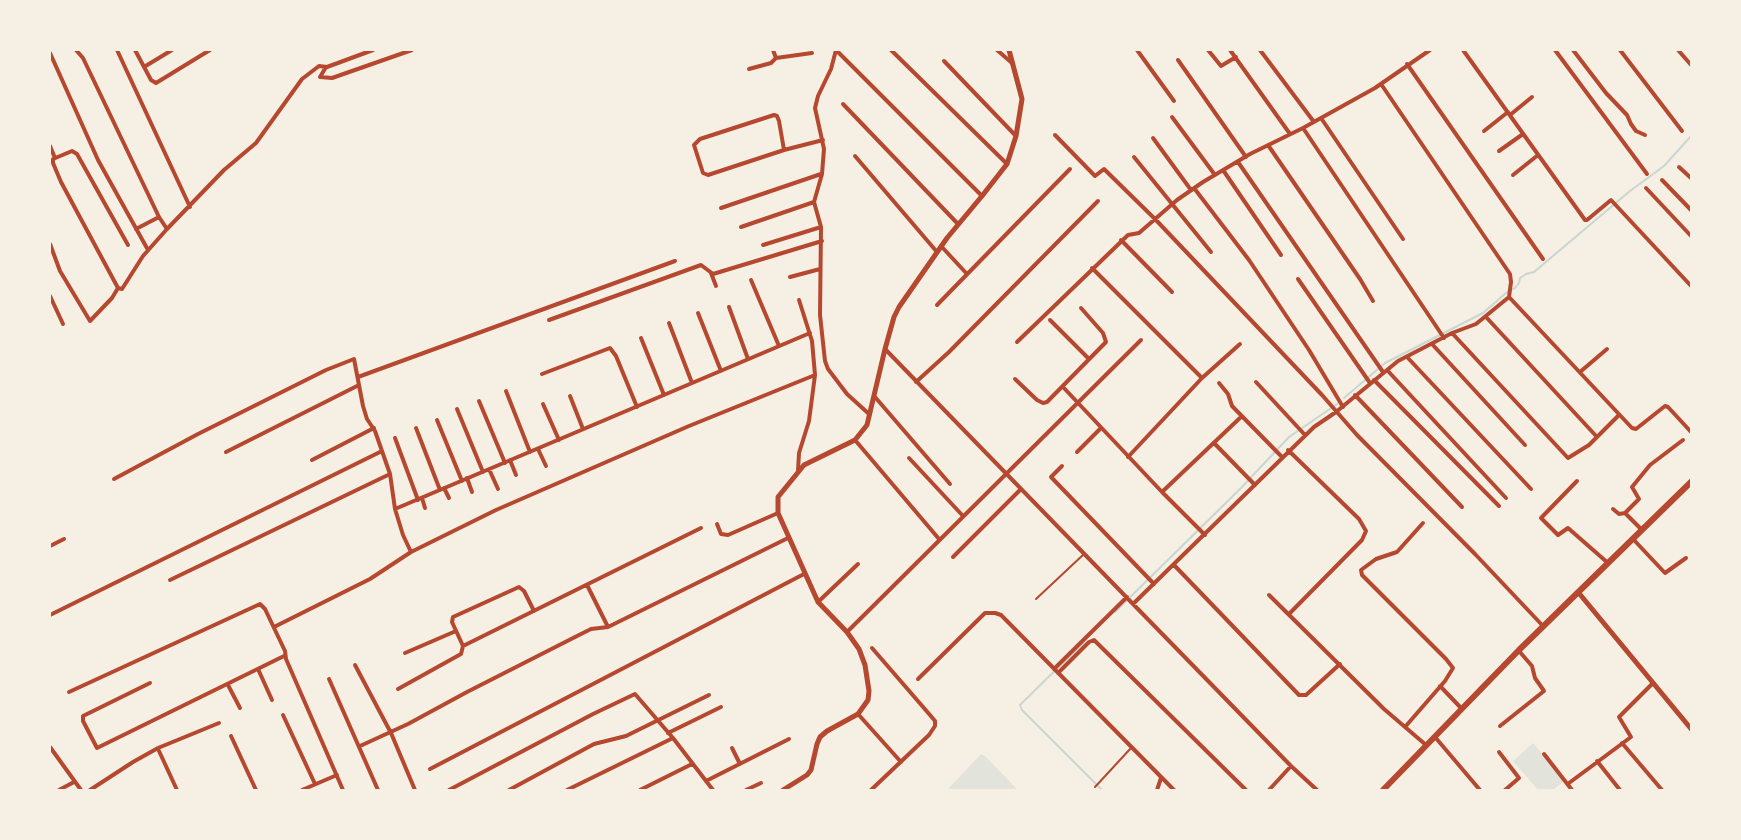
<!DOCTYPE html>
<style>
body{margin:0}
#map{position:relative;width:1741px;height:840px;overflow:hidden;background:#f6efe4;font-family:Mulish,sans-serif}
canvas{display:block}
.frame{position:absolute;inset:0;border:51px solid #f6efe4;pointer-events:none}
</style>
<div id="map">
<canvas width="1741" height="840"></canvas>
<div class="frame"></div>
</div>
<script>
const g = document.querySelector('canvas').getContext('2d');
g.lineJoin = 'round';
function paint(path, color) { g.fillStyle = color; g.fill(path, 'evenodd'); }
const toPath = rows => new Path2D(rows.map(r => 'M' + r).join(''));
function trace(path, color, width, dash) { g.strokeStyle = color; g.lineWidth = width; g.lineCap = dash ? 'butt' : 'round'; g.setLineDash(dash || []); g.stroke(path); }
const green = toPath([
 [1533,743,1565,780,1553,790,1538,790,1513,761],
 [981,754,985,756,1018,790,947,790]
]);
const stream = toPath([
 [1344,398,1385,363,1483,313,1506,293,1515,288,1519,283,1520,278,1526,274,1534,272,1630,191,1664,166,1692,135],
 [1115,612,1242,487,1289,437,1337,404],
 [1083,643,1020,705,1022,710,1102,790]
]);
const service = toPath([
 [1036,599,1084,554],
 [1095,787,1131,748]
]);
const minor = toPath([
 [76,50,83,58,159,217,167,229],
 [117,50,190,207],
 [135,50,151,80,156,83,210,50],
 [773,50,776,58],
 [836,50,831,69,818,96,815,108,824,149,822,174,814,202,821,227,820,315,825,361,828,369,847,394,869,414],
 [836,50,982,196],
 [891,50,1007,164],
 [997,50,1012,63],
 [1137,50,1174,101],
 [1208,50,1221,66,1236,57],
 [1230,50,1290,134],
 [1260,50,1314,122],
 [1463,50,1585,220,1587,220,1611,200,1692,287],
 [1555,50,1647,174],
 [1573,50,1606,93,1627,115,1631,124,1636,131,1645,135],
 [1620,50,1682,131],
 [1678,50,1692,66],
 [50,53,98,160,148,250],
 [1178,60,1246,157],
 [944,61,1015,135],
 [1407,64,1543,259],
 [144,67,172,50],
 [326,67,320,77,332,78,412,50],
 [749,69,771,63,776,58,812,53],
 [1381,84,1510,274,1511,282,1509,297],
 [843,104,958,224],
 [1510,115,1532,97],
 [1172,117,1215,175],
 [1321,118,1403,239],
 [1303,128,1444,338],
 [1484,131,1508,112],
 [1055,135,1095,176,1104,169,1155,219,1322,395,1357,435,1475,554,1543,626],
 [1153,138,1191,190],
 [1268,145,1360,279,1373,301],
 [50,146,55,158],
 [784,150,779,121,777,116,774,115,700,139,694,145,703,173,708,175,784,150,823,140],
 [1499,151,1523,134],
 [855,156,937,252],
 [1134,157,1211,252],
 [1238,162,1383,372],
 [1679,167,1692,179],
 [1223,170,1281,255],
 [1513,175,1538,155],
 [1662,180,1692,211],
 [1194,188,1249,260,1309,350,1343,407],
 [1646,188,1692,237],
 [721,208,821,174],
 [741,227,814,202],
 [136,229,159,217],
 [1121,240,1172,292],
 [50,244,60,271,90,321,112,298,118,288,122,289,143,256,167,229,224,170,256,143,302,79,319,66,327,67,373,50],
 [763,245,821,227],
 [941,246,967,274],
 [1092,268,1202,378],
 [711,273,716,286],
 [790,277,820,269],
 [1298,279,1370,383],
 [751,280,779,346],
 [118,288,61,182,53,163,53,159,72,151,77,154,128,245],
 [50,296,63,324],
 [1509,297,1632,428,1636,429,1665,406,1668,407,1692,433],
 [937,305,1070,169],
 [729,307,748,359],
 [698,313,721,371],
 [1486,317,1597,437],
 [549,320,701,265,713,274,822,241],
 [1050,320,1089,359],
 [669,323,692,383],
 [1452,333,1568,458,1589,445,1619,415],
 [641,338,664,395],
 [1017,342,1128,235,1139,233,1177,200,1203,182,1250,154,1303,128,1375,88,1430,50],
 [1432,344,1525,445],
 [885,349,1133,604,1314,427,1336,412,1398,361,1452,333,1476,324,1509,297],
 [1407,357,1531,489],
 [1387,370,1506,498],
 [1580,372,1607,349],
 [542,374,610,348,616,356,637,407],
 [358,377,675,261],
 [1015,379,1037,400,1043,403,1047,402,1106,342,1103,333,1081,308],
 [1374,380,1499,506],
 [916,382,949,352,1098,201],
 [1256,382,1305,435],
 [1219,383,1228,394,1232,406,1282,457],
 [1063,387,1162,492,1205,535],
 [506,391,530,452],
 [1355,395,1462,507],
 [570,396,583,429],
 [875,397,950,484],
 [479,401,505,463],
 [543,404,559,440],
 [457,409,483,472],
 [437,420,462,481],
 [416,428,440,490],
 [395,438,418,500],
 [855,440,939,539],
 [1214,443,1255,485],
 [538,449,546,466],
 [1288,450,1359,519,1366,531,1362,540,1289,614],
 [226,452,359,385],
 [1077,452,1101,428],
 [1128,457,1202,378,1240,344],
 [909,458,963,516],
 [312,460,374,428],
 [510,460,516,475],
 [1062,466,1051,477,1154,584],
 [489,469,498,489],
 [798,471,799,453,809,421,815,375,812,341,799,300],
 [467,478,472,492],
 [114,479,198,434,326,370,354,359,363,406,367,419,375,431,390,474,395,509,403,535,411,552],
 [1577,481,1541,518,1558,535,1568,528,1608,563],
 [444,488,449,498],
 [1162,492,1242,416],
 [422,498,425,508],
 [395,509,810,333],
 [1613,509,1619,514,1625,513],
 [717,524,721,534,728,535,778,513],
 [1642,530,1625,513,1639,499,1632,487,1650,465,1683,440],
 [1633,539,1665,573,1686,558],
 [50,546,64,539],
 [953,557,1021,489],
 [1174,565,1299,695,1306,695,1340,664],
 [170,580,390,474],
 [587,585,608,627],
 [1269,595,1384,709,1426,745],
 [818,602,858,564],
 [1133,604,1291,766,1317,790],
 [50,615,382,451],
 [274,627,370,579,411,552,496,510,689,426,815,375],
 [847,632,1141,340],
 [463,646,701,528],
 [405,653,456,631],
 [355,665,391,733,415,790],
 [258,669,272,700],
 [1054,669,1127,597],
 [1058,673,1089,642,1094,640,1246,790],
 [329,679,378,790],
 [918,679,985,613,995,613,1001,615,1174,790],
 [150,683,83,716,83,721,97,748,284,656],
 [228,685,240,708],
 [1440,686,1462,709],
 [398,689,461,654,463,646,452,622,453,617,519,587,524,591,534,611],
 [69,692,260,604,265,609,285,651,286,659,343,790],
 [858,714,901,762],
 [283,715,315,784],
 [1500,726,1544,691,1535,678,1532,666,1519,651],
 [1405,727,1445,681,1453,668,1446,659,1362,575,1361,570,1376,559,1397,552,1423,523],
 [668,733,721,707],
 [231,736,256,790],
 [1435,737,1480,790],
 [1622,743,1662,790],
 [360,746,408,724,467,692,579,635,591,629,608,627,788,538],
 [50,747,81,790],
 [732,748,740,764],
 [159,751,177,790],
 [1499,752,1519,778,1505,790],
 [1544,754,1572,790],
 [1597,761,1620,790],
 [430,769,804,574],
 [706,781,789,739],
 [1569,783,1631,737,1619,717,1653,683],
 [59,790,74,782],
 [90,790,133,762,158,748,219,723],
 [302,790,337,775],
 [449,790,593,714,635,694,673,738,713,790],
 [509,790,594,744,626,736,709,695],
 [567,790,673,738],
 [640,790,692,764],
 [746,790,761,783],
 [871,790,929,735,935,726,935,721,930,715,872,648],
 [1157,790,1161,778],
 [1269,790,1291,766]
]);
const tertiary = toPath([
 [1578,592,1692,730],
 [783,790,807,775,811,770,817,744,820,737,827,731,858,714,868,700,869,691,865,665,859,649,847,632,818,602,778,513,778,497,804,465,855,440,867,425,885,349,894,317,899,307,947,238,982,196,1007,164,1016,136,1022,99,1009,50]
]);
const secondary = toPath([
 [1383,790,1519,650,1692,481]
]);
paint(green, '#e2e4dc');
trace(stream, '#c9d6d2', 2);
trace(service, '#b5482f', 2);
trace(minor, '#b5482f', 4);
trace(tertiary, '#b5482f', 5);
trace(secondary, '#b5482f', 6);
</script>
